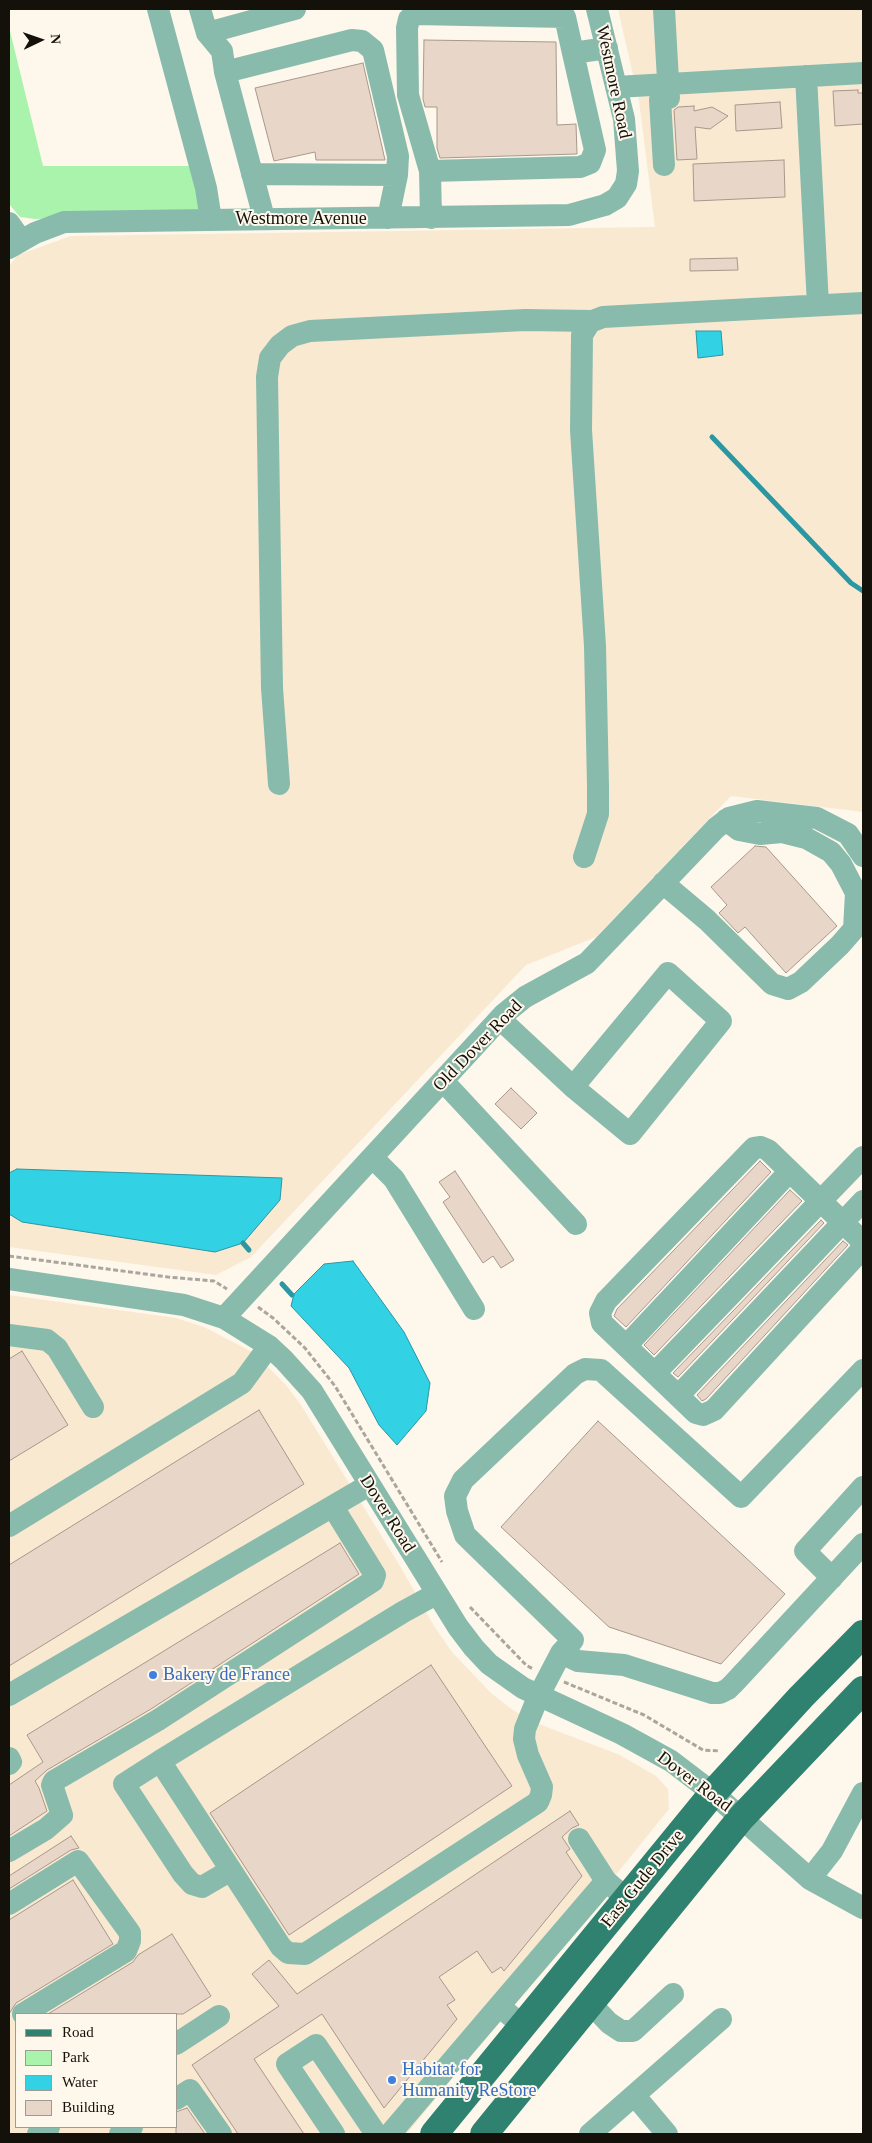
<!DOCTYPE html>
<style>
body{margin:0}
#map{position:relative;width:872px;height:2143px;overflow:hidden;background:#fef7ec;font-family:Georgia,serif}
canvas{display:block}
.frame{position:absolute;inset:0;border:10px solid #14100a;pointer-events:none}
.legend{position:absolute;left:15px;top:2013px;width:162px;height:115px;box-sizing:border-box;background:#fef7ec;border:1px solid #a09b92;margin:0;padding:6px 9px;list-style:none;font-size:15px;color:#14100a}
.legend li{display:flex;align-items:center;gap:10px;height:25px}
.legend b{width:25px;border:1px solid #a09b92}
.north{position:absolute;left:15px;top:15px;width:50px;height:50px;-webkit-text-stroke:4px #fef7ec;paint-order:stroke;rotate:87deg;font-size:14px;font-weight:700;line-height:20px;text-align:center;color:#14100a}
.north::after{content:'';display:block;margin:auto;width:18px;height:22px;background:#14100a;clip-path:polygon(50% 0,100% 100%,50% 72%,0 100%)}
</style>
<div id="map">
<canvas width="872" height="2143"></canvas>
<div class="frame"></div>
<ul class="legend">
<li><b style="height:6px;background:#2f826f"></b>Road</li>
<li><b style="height:14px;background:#a9f3ad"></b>Park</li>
<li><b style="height:14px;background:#33d1e4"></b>Water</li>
<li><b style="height:14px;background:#e8d7c9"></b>Building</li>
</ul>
<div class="north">N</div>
</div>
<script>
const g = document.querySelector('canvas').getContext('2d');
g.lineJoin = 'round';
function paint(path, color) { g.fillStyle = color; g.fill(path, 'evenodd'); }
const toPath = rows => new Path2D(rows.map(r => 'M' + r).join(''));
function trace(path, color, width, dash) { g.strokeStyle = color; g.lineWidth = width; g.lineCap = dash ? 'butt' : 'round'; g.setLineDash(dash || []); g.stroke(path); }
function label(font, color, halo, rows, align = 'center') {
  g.font = font + ' Georgia,serif'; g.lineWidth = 4; g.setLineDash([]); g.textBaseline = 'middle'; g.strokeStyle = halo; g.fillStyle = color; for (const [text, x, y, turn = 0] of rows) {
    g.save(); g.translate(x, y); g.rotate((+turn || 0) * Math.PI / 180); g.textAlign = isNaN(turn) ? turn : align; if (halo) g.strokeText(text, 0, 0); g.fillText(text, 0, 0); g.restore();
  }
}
const built = toPath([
 [618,9,863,9,863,812,731,796,596,937,526,965,251,1257,216,1275,9,1247,9,266,18,255,71,236,655,227,639,101],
 [9,1295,176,1318,204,1327,254,1353,286,1385,301,1405,400,1566,434,1626,452,1652,491,1693,510,1708,531,1721,620,1755,656,1776,668,1789,669,1809,407,2134,9,2134],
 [16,2014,176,2014,176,2127,16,2127]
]);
const green = toPath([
 [9,27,43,166,190,166,201,213,35,219,20,217,9,204]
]);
const water = toPath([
 [696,331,721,331,723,355,698,358,696,331],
 [17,1169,282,1178,280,1200,243,1243,215,1252,22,1222,9,1214,9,1173,17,1169],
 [353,1261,404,1332,430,1383,426,1411,397,1445,379,1425,349,1368,291,1306,294,1294,324,1264,353,1261]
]);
const stream = toPath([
 [712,437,851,583,863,591],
 [243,1243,249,1250],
 [282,1284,292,1295]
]);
const building = toPath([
 [424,40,556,42,557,125,576,124,577,154,440,158,437,148,437,107,425,107,423,99,424,40],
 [363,63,385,160,316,160,315,152,274,161,255,88,363,63],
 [858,90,858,93,863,93,863,124,835,126,833,91,858,90],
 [780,102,782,128,736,131,735,105,780,102],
 [694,106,694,111,712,107,728,116,710,129,695,127,697,159,677,160,674,110,678,107,694,106],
 [784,160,785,197,694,201,693,164,784,160],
 [737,258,738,270,690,271,690,259,737,258],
 [755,846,766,847,837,926,786,973,745,927,738,933,719,913,727,905,711,887,755,846],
 [511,1088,537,1113,521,1129,495,1104,511,1088],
 [760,1161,771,1172,626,1327,614,1316,617,1309,760,1161],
 [455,1171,514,1260,501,1268,493,1256,483,1263,443,1202,450,1197,439,1182,455,1171],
 [790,1190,802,1201,654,1355,644,1345,790,1190],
 [821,1220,824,1223,678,1377,673,1373,821,1220],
 [843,1241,848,1245,706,1399,702,1401,697,1395,843,1241],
 [22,1351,68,1425,9,1461,9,1359,22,1351],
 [259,1410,304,1484,9,1666,9,1565,259,1410],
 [598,1421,785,1594,721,1664,609,1627,501,1527,598,1421],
 [340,1543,359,1574,151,1709,47,1770,35,1781,39,1788,47,1811,9,1836,9,1785,43,1762,27,1735,340,1543],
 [431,1665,512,1786,289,1935,210,1813,431,1665],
 [570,1811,579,1825,572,1828,562,1837,570,1849,566,1852,582,1876,504,1971,501,1967,492,1973,477,1951,439,1977,455,2000,447,2005,457,2019,384,2108,322,2014,254,2059,304,2134,238,2134,192,2065,279,2006,252,1974,269,1960,297,1994,570,1811],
 [71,1836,79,1848,71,1850,9,1889,9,1876,71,1836],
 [73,1880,113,1944,16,2003,9,2014,9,1920,73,1880],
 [172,1934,211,1996,183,2014,48,2014,133,1962,138,1955,172,1934],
 [187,2108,205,2134,176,2134,176,2112,187,2108]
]);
const path = toPath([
 [9,1256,168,1277,214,1281,227,1289],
 [258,1307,273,1318,305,1348,335,1386,442,1562],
 [470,1607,526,1665,533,1669],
 [564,1682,644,1715,703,1750,720,1751]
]);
const minor = toPath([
 [158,9,206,188,211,220],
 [200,9,207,33,222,51,225,72],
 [207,33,295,9],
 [806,76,818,305],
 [616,87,863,73],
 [664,165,660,100,669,98,664,9],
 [430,171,580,167,590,163,595,150,573,53],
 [252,174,397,175],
 [264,218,225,72,352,40,362,41,373,50,398,156,397,175,388,218],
 [431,218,430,171,408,95,407,28,409,19,416,14,565,17,573,53,607,48],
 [9,223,21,240],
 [9,248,35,233,64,222,569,215,605,205,617,198,626,184,628,171,624,119,597,9],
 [279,784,272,688,267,377,270,358,280,345,292,336,310,331,525,320,593,321],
 [584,857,598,814,598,786,595,646,581,430,582,335,590,322,603,317,863,303],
 [663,883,707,920,772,984,788,989,801,982,840,945,854,929,856,893,841,864,831,852,806,838,782,832,760,834,739,830,726,820],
 [500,1019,573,1087,630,1134,721,1021,668,973,573,1087],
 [443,1081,576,1224],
 [373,1158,394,1179,474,1309],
 [863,1242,768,1150,761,1147,754,1148,606,1301,600,1313,602,1323,696,1413,703,1415,714,1410,863,1248],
 [9,1279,184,1305,224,1318,269,1346,284,1360,312,1391,458,1627,474,1648,489,1664,523,1688,622,1734,671,1761,713,1793,810,1879,863,1908],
 [224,1318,504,1014,525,997,587,963,716,828,729,818,757,811,817,818,848,834,863,856],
 [9,1335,47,1340,57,1348,93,1407],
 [626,1346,790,1171],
 [655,1373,863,1157],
 [678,1396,863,1201],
 [9,1526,242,1383,269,1346],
 [832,1578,805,1551,863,1487],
 [436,1594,403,1612,160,1761,281,1947,288,1953,305,1954,538,1802,541,1795,542,1787,528,1755,524,1739,525,1729,538,1697,561,1653,573,1640,465,1535,457,1511,455,1496,463,1480,575,1374,585,1369,601,1370,741,1497,863,1370],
 [561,1653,578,1661,624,1665,712,1693,720,1693,728,1689,734,1683,863,1544],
 [9,1695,369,1485],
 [9,1758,11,1762,9,1764],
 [160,1761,124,1784,183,1874,192,1884,202,1887,231,1870],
 [579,1839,606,1881],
 [9,1851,46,1829,62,1815,52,1785,54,1781,158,1720,373,1581,375,1575,333,1507],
 [810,1879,832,1851,863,1793],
 [9,1904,78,1861,130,1933,130,1941,126,1951,23,2014],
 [590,2003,609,2023,621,2031,633,2031,673,1994],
 [523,2026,499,2006,606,1881,627,1899],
 [176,2044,219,2016],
 [635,2096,667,2134],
 [176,2099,190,2090,221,2134],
 [38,2134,49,2127],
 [120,2134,132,2127],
 [334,2134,287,2064,316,2045,376,2134],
 [390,2134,499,2006],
 [590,2134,721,2019]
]);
const major = toPath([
 [434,2134,713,1793,801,1697,863,1634],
 [484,2134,741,1818,863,1690]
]);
const markers = [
 [153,1675,5,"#3f7fe0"],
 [392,2080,5,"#3f7fe0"]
];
const streetNames = [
 ["Westmore Road",613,82,78],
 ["Westmore Avenue",301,219],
 ["Old Dover Road",478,1046,-46],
 ["Dover Road",387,1514,58],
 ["Dover Road",694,1782,37],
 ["East Gude Drive",643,1879,-51]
];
const shopNames = [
 ["Bakery de France",163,1675],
 ["Habitat for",402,2070],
 ["Humanity ReStore",402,2091]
];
paint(built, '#f9e9d1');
paint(green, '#a9f3ad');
paint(water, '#33d1e4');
trace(water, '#2a97a3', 1);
trace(stream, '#2a97a3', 5);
paint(building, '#e8d7c9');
trace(building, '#a8988b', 1);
trace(path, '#aba59c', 3, [5, 2.5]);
trace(minor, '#89bbac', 22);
trace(major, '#2f826f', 28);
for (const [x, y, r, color] of markers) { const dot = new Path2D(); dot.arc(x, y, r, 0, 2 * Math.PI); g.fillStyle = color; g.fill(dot); trace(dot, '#fef7ec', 2); }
label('18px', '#14100a', '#fef7ec', streetNames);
label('18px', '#366cbe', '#fef7ec', shopNames, 'left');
</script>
